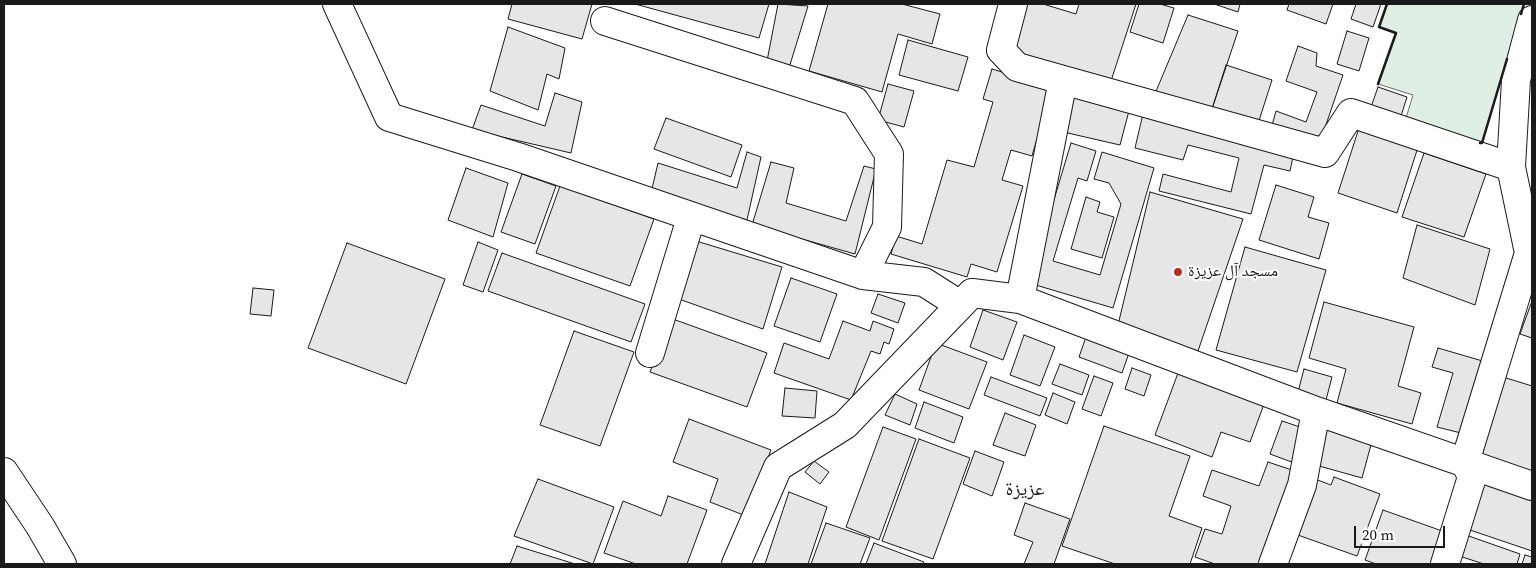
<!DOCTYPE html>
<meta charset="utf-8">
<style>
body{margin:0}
#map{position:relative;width:1536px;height:568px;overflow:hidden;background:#fff;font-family:"Source Serif 4",serif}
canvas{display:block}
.frame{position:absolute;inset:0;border:5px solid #1a1a1a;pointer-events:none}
.scale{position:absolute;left:1354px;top:526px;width:91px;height:22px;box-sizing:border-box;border:2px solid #1a1a1a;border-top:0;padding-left:6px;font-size:15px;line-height:18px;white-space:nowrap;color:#1a1a1a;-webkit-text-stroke:4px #fff;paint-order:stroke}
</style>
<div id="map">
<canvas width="1536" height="568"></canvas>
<div class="frame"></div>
<div class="scale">20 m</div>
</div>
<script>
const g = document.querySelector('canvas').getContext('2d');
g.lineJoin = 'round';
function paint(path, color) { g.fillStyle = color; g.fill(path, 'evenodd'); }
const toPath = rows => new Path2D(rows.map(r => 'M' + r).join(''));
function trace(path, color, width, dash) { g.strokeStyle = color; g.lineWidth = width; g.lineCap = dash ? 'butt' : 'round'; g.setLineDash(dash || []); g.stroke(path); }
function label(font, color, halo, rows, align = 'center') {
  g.font = font + ' "Source Serif 4","Noto Naskh Arabic",serif'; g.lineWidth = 4; g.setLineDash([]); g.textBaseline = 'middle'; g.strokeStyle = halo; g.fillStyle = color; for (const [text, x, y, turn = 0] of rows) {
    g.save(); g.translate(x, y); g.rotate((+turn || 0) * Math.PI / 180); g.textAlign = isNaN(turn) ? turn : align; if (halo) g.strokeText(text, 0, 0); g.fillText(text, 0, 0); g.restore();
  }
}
const green = toPath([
 [1387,4,1524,4,1482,143,1406,118,1413,95,1378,84,1396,34,1379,27,1387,4]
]);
const building = toPath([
 [512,4,592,4,582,39,508,19,512,4],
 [635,4,769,4,759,38,635,4],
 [778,4,808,6,789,68,767,61,778,4],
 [828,4,902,4,940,14,932,44,898,34,882,92,809,71,828,4],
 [1024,4,1043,4,1076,14,1079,4,1136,4,1111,81,1021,57,1013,45,1024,4],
 [1139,4,1160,4,1174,8,1163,43,1130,32,1139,4],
 [1214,4,1240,4,1238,12,1214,4],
 [1289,4,1333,4,1326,24,1287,10,1289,4],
 [1356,4,1381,4,1373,27,1351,19,1356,4],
 [1188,15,1238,31,1210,115,1154,96,1188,15],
 [508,27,565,48,559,79,547,74,538,110,490,91,508,27],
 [1347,31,1369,38,1359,71,1337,64,1347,31],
 [908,40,968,57,958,91,899,75,908,40],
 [1298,46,1317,53,1316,66,1343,75,1319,145,1271,129,1276,111,1306,122,1317,92,1286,81,1298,46],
 [1226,65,1272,80,1256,130,1210,115,1226,65],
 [992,69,1052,87,1032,156,1011,150,1002,180,1023,186,997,272,971,264,967,277,891,254,896,236,922,244,947,160,974,167,993,102,983,99,992,69],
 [888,84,914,91,904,127,878,120,888,84],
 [1378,87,1407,97,1401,116,1371,107,1378,87],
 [1069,92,1130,107,1120,145,1059,131,1069,92],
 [555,93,582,102,571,153,472,130,481,105,545,126,555,93],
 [1143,114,1294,152,1290,171,1264,165,1251,214,1159,191,1163,174,1231,192,1239,158,1188,145,1183,160,1135,148,1143,114],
 [666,118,742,145,731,177,654,149,666,118],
 [1360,125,1419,144,1397,213,1338,193,1360,125],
 [1071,143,1096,151,1087,181,1078,178,1053,261,1100,275,1121,204,1109,183,1094,179,1102,152,1154,168,1113,308,1029,283,1071,143],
 [747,152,761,157,747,220,651,193,658,163,737,188,747,152],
 [1424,153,1486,174,1464,237,1402,217,1424,153],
 [771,162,794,168,786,203,846,221,864,166,876,169,855,254,752,225,771,162],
 [466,168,508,183,493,237,448,220,466,168],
 [522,174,556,186,535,244,501,232,522,174],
 [1276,185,1314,197,1308,217,1329,223,1319,259,1259,240,1276,185],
 [560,186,654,219,630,286,536,253,560,186],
 [1150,192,1243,219,1198,351,1118,325,1150,192],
 [1086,197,1100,202,1097,212,1114,217,1102,258,1071,249,1086,197],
 [1417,225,1490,249,1475,305,1403,278,1417,225],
 [696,241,782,267,763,329,676,298,696,241],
 [478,242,498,250,483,292,463,285,478,242],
 [347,243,445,279,406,384,308,348,347,243],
 [1245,247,1326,270,1297,372,1216,350,1245,247],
 [502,253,645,304,631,342,488,291,502,253],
 [791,278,837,294,820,342,774,326,791,278],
 [253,288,274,290,271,316,250,314,253,288],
 [878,294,905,303,898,323,871,313,878,294],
 [1532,301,1532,338,1520,334,1532,301],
 [1324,302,1414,327,1398,386,1421,393,1412,424,1337,403,1346,369,1309,358,1324,302],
 [983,310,1017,322,1003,360,970,347,983,310],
 [670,318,767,353,747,407,650,372,670,318],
 [843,321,870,331,873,321,894,329,889,344,884,342,880,354,871,351,851,400,774,373,784,343,829,359,843,321],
 [574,331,634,352,600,446,540,425,574,331],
 [1024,335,1055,347,1040,386,1010,375,1024,335],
 [1086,337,1129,353,1122,373,1079,357,1086,337],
 [936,343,987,362,969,409,919,390,936,343],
 [1438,348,1486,362,1465,434,1437,427,1453,373,1432,367,1438,348],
 [1060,364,1089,375,1082,395,1052,384,1060,364],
 [1181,365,1267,396,1250,442,1221,432,1212,457,1155,435,1181,365],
 [1132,368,1151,375,1144,396,1125,389,1132,368],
 [1304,369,1332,377,1326,400,1298,392,1304,369],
 [1094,376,1113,383,1101,416,1082,409,1094,376],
 [991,377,1047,398,1040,416,984,395,991,377],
 [1503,377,1532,386,1532,473,1478,456,1503,377],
 [785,388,817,391,815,418,782,416,785,388],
 [1053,393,1075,402,1067,424,1045,415,1053,393],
 [895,394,917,404,910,425,885,415,895,394],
 [924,402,963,417,954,443,915,428,924,402],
 [1005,413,1036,425,1025,456,993,445,1005,413],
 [689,419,771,450,746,516,710,502,718,479,673,462,689,419],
 [1282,421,1309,430,1297,464,1270,454,1282,421],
 [1104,426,1190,456,1169,516,1202,528,1190,564,1115,564,1062,546,1104,426],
 [883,427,916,439,879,540,846,527,883,427],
 [1323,428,1372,441,1362,478,1312,464,1323,428],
 [919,439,970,458,933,559,882,541,919,439],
 [975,451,1004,462,992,496,963,484,975,451],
 [814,461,829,472,820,484,805,472,814,461],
 [1268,462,1298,472,1267,564,1215,564,1195,557,1205,529,1222,534,1231,506,1203,496,1212,470,1259,486,1268,462],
 [1334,477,1380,494,1357,556,1295,534,1315,479,1331,485,1334,477],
 [538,479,614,507,593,564,514,536,538,479],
 [1483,482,1532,498,1532,551,1467,529,1483,482],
 [789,492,827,507,808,564,765,564,789,492],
 [668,496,707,510,687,564,636,564,604,553,623,501,661,516,668,496],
 [1025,503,1070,519,1054,564,1024,564,1033,542,1014,535,1025,503],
 [1383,510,1445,532,1433,564,1376,564,1365,560,1383,510],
 [826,523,870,538,860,564,811,564,826,523],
 [1463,534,1520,554,1517,564,1484,564,1456,555,1463,534],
 [874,543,924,562,923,564,866,564,874,543],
 [517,546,575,564,510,564,517,546],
 [1525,555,1532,557,1532,564,1522,564,1525,555]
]);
const minor = toPath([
 [337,4,389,117,518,157,863,275,924,282,960,305],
 [605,21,855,101,889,154,887,227,863,275],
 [1063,80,1325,153,1351,113,1511,167],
 [1020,299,1316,411,1302,485,1273,564],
 [650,353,691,218],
 [1316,411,1532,486],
 [4,472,40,526,62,564],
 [736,564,778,467,845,425,972,293,1020,299,1063,80,1017,67,1001,50,1013,4],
 [1445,564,1472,477,1465,462,1529,253,1511,167,1516,80,1532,20]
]);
const wall = toPath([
 [1521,14,1524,4],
 [1378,84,1396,33,1379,27,1387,4],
 [1480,143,1482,143,1507,59]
]);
const markers = [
 [1178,272,5,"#c62828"]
];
const poiNames = [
 ["مسجد آل عزيزة",1188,272]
];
const quarterNames = [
 ["عزيزة",1025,490]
];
paint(green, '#e0efe3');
trace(green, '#6a6a6a', 1);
paint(building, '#e6e6e6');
trace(building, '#1a1a1a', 1);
trace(minor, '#1a1a1a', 30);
trace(minor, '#fff', 28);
trace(wall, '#1a1a1a', 2.5);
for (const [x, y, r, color] of markers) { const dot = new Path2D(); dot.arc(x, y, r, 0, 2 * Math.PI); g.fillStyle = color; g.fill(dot); trace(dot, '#fff', 2); }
label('16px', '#1a1a1a', '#fff', poiNames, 'left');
label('19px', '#1a1a1a', '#fff', quarterNames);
</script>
